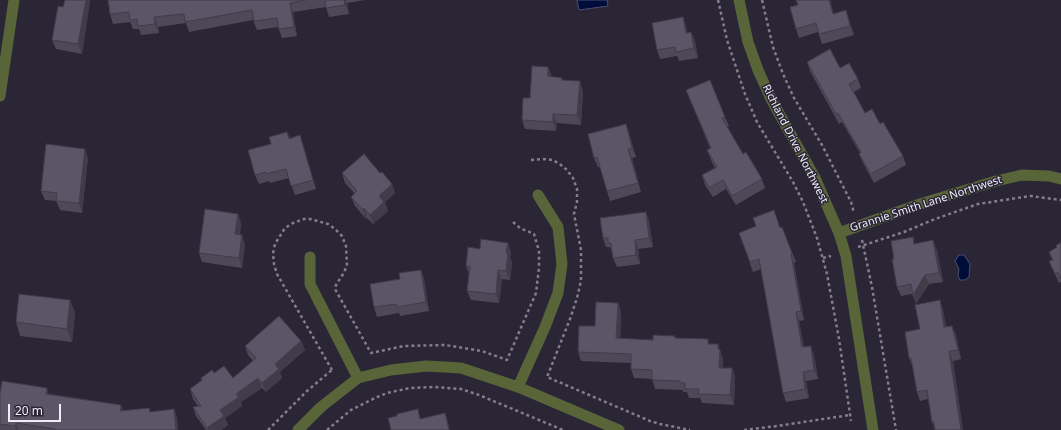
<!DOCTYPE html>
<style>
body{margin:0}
#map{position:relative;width:1061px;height:430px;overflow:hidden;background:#2b2636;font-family:"Noto Sans",sans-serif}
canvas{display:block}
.scale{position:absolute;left:8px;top:404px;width:53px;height:18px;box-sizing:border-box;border:2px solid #f0edf8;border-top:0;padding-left:5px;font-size:12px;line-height:14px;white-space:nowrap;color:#f0edf8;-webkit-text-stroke:3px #2b2636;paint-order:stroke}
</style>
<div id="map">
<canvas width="1061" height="430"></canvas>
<div class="scale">20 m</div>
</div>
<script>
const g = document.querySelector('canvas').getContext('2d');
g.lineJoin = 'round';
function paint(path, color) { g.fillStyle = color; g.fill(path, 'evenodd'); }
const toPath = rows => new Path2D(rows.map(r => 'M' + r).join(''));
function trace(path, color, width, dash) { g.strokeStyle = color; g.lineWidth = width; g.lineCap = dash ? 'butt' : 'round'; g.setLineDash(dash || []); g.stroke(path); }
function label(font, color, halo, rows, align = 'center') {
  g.font = font + ' "Noto Sans",sans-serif'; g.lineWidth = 3; g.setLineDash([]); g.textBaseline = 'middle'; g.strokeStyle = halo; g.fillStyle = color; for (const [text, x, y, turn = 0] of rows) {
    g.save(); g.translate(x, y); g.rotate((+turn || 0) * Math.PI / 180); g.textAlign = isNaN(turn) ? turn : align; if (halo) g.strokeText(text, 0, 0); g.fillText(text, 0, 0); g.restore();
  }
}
const water = toPath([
 [577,0,607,0,608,6,579,10,577,0],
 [959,255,964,255,970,264,969,277,965,280,960,280,958,276,959,269,955,261,959,255]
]);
const path = toPath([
 [718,0,727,40,745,94,757,122,793,182,803,202,817,238,827,274,839,339,851,421],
 [762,0,773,47,783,74,794,98,822,145,851,202,854,213],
 [531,160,543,159,553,160,561,165,567,170,573,178,577,189,577,202,574,214,581,250,581,281,577,298,570,319,547,377,650,421,660,424,690,430],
 [862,240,872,287,896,430],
 [858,247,904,232,935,219,978,204,1030,196,1061,200],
 [823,258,831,256],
 [332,370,277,274,274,264,273,253,275,244,285,228,293,223,304,219,310,219,328,224,335,229,342,236,346,246,347,266,343,274,336,285,335,289,371,353,404,346,445,345,482,351,507,360,536,293,539,268,539,251,534,234,520,228,513,222],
 [268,430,307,391,333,369],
 [327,430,351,410,375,398,387,393,410,388,435,387,461,389,479,395,563,430],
 [744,430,777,426,850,415]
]);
const minor = toPath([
 [739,0,748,42,758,70,771,99,815,178,839,233,846,256,873,430],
 [839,233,920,204,996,181,1022,175,1049,176,1061,179],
 [310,257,310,284,358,378],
 [518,387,545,327,558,293,562,264,558,227,538,195],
 [298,430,321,407,358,378,391,370,426,366,461,368,518,387,619,430]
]);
const tertiary = toPath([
 [0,96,14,0]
]);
const wall = toPath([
 [65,0,90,0,90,1,82,54,56,49,52,40,63,7],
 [108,0,365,0,347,3,349,14,329,17,326,7,293,12,297,36,282,38,278,27,257,30,253,20,189,32,186,23,158,27,159,33,141,35,139,29,133,29,130,22,113,24,110,14],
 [796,0,830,0,833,13,849,19,854,35,822,44,818,32,799,38,796,29,798,5],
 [683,17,686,26,687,33,691,32,695,41,698,58,679,61,677,56,660,59,657,50],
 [807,62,840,68,858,79,861,88,854,92,865,113,880,124,903,156,906,165,874,183,863,163,859,154,860,153,842,122,839,124,810,71],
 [548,67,552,77,562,78,563,80,583,91,581,125,557,123,556,131,525,129,522,120,530,98],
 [686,90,725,117,729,126,727,127,743,154,762,179,765,188,736,205,726,189,713,197,705,185,702,175,715,168,711,160,707,150,710,148],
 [626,124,629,133,636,157,632,158,641,192,610,201,607,191,600,167,598,167,594,158],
 [287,132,290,138,300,135,303,145,316,189,295,195,289,178,270,183,269,181,259,184,255,175,271,144],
 [88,158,82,213,60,210,56,201,45,200,41,191],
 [342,173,380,173,392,184,395,193,385,202,388,211,373,224,367,218,366,219,355,206,351,197,355,194,345,183],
 [646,212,649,221,653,247,638,249,640,264,617,267,613,258,613,253,612,253,610,247,606,247,603,238],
 [238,214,241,223,240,235,245,244,242,268,202,262,199,253],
 [782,227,796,262,794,263,804,320,799,321,804,347,814,355,818,379,806,381,809,398,786,402,783,393,761,269,753,272,739,233],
 [1061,243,1061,282,1059,283,1053,270,1049,261,1052,260,1049,252,1057,248],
 [915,244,937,250,943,282,929,284,916,304,912,294,901,296,897,287,894,259],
 [511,252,510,258,512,262,510,280,502,279,499,303,471,300,467,291,469,274,466,266],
 [421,270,424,279,429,311,400,316,399,313,377,317,374,307,400,279],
 [70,300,75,313,72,342,20,336,16,322],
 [940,300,943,310,946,327,952,326,956,335,961,359,953,361,963,430,935,430,932,422,928,399,920,401,917,392,913,367,909,358,920,329],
 [618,303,621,312,620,339,653,340,676,338,708,339,709,344,718,344,723,359,723,368,732,368,735,377,734,405,702,403,700,398,689,398,687,392,683,392,683,390,655,389,652,379,634,378,631,369,631,363,581,361,578,352,595,326],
 [301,341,305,350,280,372,282,378,266,392,262,388,241,402,242,406,225,418,228,425,221,430,206,430,196,416,193,407,198,406,193,399,190,389,202,381,201,378,214,373,233,378,253,361,248,355,245,346],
 [0,393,49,394,121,405,123,411,149,408,150,412,174,409,177,418,178,430,0,430]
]);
const shadedWall = toPath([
 [86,0,90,0,90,1,82,54,78,44],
 [344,0,346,0,347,3,349,14,345,5],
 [829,0,830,0,836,23,833,14],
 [290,3,293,12,297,36,294,27],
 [846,10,849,19,854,35,850,26],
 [154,17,158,27,159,33,155,24],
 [683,17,686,26,689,42,686,33],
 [691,32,695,41,698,58,694,48],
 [548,67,552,76,551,86,548,76],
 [580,81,583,91,581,125,577,115],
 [553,114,557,123,556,131,553,122],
 [626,124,629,133,636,157,632,148],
 [300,135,303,145,316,189,313,180],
 [85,149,88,158,82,213,79,203],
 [628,149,632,158,641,192,638,183],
 [392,184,395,193,385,202,388,211,373,224,370,215,379,196],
 [364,208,367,218,366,219,363,210],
 [646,212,649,221,653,247,649,238],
 [238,214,241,223,238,243,235,234],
 [242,235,245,244,242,268,239,258],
 [635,240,638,249,640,264,636,255],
 [933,240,937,250,943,282,939,273],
 [508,243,511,252,510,258,512,262,510,280,506,271,506,253],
 [791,254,794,263,804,320,801,311],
 [421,270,424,279,429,311,426,302],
 [498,270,502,279,499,303,496,294],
 [925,275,929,284,916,304,913,295],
 [70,300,75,313,72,342,67,329],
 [940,300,943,310,948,336,944,327],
 [618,303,621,312,620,348,616,338],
 [796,312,799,321,805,356,802,347],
 [952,326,956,335,961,359,958,350],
 [301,341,305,350,280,372,282,378,266,392,262,383,275,364],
 [718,344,723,359,722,377,719,368],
 [811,346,814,355,818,379,814,370],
 [949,351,953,361,963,430,961,430],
 [732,368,735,377,734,405,730,395],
 [803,372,806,381,809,398,805,389],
 [258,378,262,388,241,402,242,406,225,418,228,425,221,430,208,430,207,428,220,410,236,394],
 [47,388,50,398,46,394],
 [121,405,124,415,120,411],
 [174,409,177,418,178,430,176,430],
 [445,413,448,422,450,430,449,430],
 [16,423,18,430,16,430,15,426]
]);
const building = toPath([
 [65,0,86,0,78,44,52,40,58,6,63,7,65,0],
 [108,0,306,0,290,3,294,27,279,29,277,18,254,21,252,10,185,22,184,14,154,17,155,24,138,26,137,19,130,20,129,12,110,14,108,0],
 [325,0,344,0,345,5,326,8,325,0],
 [796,0,829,0,833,14,846,10,850,26,819,34,816,23,796,29,790,7,798,5,796,0],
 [683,17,686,33,691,32,694,48,676,52,675,47,657,50,652,23,683,17],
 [830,49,840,68,849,63,858,79,849,84,865,113,872,109,880,124,883,122,903,156,871,174,859,154,861,152,838,113,836,114,807,62,830,49],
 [532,66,548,67,548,76,562,78,561,80,580,81,577,115,553,114,553,122,522,120,523,98,530,98,532,66],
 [710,80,725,117,722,118,743,154,746,152,762,179,732,196,723,180,709,188,702,175,717,167,707,150,711,148,686,90,710,80],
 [626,124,632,148,628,149,638,183,607,191,597,157,594,158,588,134,626,124],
 [287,132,289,139,300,135,313,180,291,186,286,169,266,174,266,172,255,175,248,150,271,144,269,137,287,132],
 [46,144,85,149,79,203,56,201,57,193,41,191,46,144],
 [364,154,380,173,382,172,392,184,379,196,384,202,370,215,364,208,363,210,351,197,357,191,342,173,364,154],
 [205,209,238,214,235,234,242,235,239,258,199,253,205,209],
 [774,210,780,228,782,227,792,253,791,254,801,311,796,312,802,347,811,346,814,370,803,372,805,389,783,393,759,259,750,262,739,233,756,226,753,218,774,210],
 [646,212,649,238,635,240,636,255,613,258,611,243,608,243,608,238,603,238,600,218,646,212],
 [913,237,914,244,933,240,939,273,925,275,913,295,911,284,897,287,892,259,894,259,891,241,913,237],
 [481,239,508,243,506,253,508,253,506,271,498,270,496,294,467,291,470,266,466,266,468,247,480,249,481,239],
 [1061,243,1061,279,1058,272,1055,274,1049,261,1053,260,1049,252,1057,247,1056,245,1061,243],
 [421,270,426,302,397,307,396,304,374,307,370,284,400,279,399,273,421,270],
 [19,294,70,300,67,329,16,322,19,294],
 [940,300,944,327,952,326,958,350,949,351,961,430,935,430,934,422,932,422,927,390,917,392,911,358,909,358,905,332,920,329,915,305,940,300],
 [596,302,618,303,616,338,653,340,653,335,675,336,675,338,708,339,708,344,718,344,718,349,720,350,719,368,732,368,730,395,698,394,699,389,685,389,685,383,680,383,680,381,652,380,652,370,631,369,631,354,578,352,579,326,595,326,596,302],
 [279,316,301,341,275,364,279,369,262,383,258,378,236,394,239,397,220,410,224,416,207,428,193,407,201,406,190,389,202,380,201,378,212,370,214,373,224,366,233,378,256,358,245,346,279,316],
 [2,381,47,388,46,394,121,405,120,411,149,408,150,412,174,409,176,430,55,430,55,429,16,423,15,426,0,424,0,393,2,381],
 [418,409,420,419,445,413,449,430,391,430,388,418,397,416,397,414,418,409]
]);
const streetNames = [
 ["Richland Drive Northwest",795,144,63],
 ["Grannie Smith Lane Northwest",926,204,-18]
];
paint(water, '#000c39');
trace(water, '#485072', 1);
trace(path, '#827e8c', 2.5, [3, 3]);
trace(minor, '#596538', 11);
trace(tertiary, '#596538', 11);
paint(wall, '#4e4959');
paint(shadedWall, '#403c49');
paint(building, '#5b5568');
trace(building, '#403c49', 1);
label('11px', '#f0edf8', '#2b2636', streetNames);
</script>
